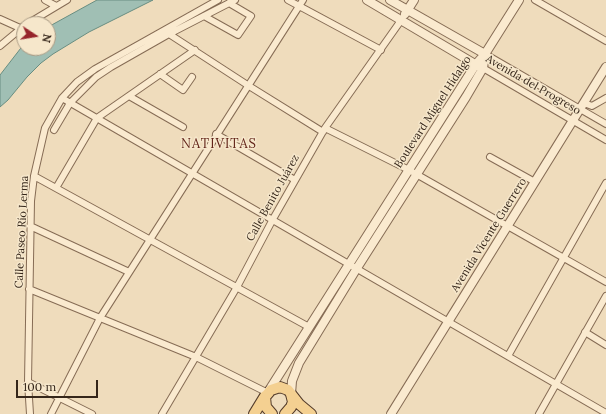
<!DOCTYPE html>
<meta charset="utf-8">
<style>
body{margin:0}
#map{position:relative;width:606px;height:414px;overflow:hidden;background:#efdcbc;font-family:Lora,serif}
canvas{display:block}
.north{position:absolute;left:16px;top:16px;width:40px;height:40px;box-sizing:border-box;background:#f6e7cb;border:1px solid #a99a84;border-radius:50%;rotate:102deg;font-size:11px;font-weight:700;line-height:16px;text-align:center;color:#35261a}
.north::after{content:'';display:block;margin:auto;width:14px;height:18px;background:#96242b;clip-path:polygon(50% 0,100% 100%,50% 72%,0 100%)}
.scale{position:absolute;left:16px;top:380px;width:82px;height:18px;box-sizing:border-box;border:2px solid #35261a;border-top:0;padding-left:5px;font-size:12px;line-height:14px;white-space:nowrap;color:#35261a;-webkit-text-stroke:3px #f6e7cb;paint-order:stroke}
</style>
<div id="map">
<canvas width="606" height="414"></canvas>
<div class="north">N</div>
<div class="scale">100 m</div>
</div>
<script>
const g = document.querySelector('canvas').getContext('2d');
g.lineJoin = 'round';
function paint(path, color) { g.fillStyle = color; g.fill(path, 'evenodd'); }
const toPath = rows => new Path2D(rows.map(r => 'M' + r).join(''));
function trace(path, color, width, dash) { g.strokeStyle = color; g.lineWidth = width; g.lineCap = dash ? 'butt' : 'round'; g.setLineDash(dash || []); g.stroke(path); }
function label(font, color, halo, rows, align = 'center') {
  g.font = font + ' Lora,serif'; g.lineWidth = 3; g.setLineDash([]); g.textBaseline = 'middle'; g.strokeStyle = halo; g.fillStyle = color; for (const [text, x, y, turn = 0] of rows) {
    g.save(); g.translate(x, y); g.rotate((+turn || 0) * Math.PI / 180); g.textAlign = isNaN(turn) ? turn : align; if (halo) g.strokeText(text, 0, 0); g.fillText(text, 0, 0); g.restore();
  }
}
const water = toPath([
 [97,0,153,0,89,32,53,54,41,63,27,77,8,100,0,107,0,75,24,44,24,48,48,48,48,27,97,0]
]);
const minor = toPath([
 [45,0,56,6],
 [288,0,381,50],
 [535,0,606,41],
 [204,16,238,35,251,16,229,3],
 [0,19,20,28],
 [27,24,67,0],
 [169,34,249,86,323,132],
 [0,46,24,26],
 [485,54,606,124],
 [483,68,606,140],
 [160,74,183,90,192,77],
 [129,96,183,127],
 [62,98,606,413],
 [584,103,592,106,606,98],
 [325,128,409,170,606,282],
 [54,130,70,103,96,77,111,67,169,34,235,0],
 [216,134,295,180],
 [490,157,535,182],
 [34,176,309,327],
 [56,188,97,118,195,50],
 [30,226,129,272],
 [29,289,196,357,268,393],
 [585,332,606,345],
 [508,356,606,183],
 [28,382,92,414],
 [30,414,28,382,31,201,34,176,45,128,62,98,77,82,95,69,218,0],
 [51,414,100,318,303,0],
 [162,414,237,287,273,219,325,128,402,19],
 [539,414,606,296]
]);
const tertiary = toPath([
 [367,0,480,67],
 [390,0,485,54],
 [405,14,414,0],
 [268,392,476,64,485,54,519,0],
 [291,394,292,381,299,363,357,268,466,97,483,68,485,55],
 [391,414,606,67]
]);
const primary = toPath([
 [254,414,265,396],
 [272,414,266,407,265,397,271,390,280,387,288,390,299,404,311,414],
 [285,414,291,407,293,402,291,394]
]);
const streetNames = [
 ["Avenida del Progreso",533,85,30],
 ["Boulevard Miguel Hidalgo",433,112,-57],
 ["Calle Benito Juárez",273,198,-61],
 ["Calle Paseo Río Lerma",22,232,-87],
 ["Avenida Vicente Guerrero",489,235,-58]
];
const quarterNames = [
 ["NATIVITAS",219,144]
];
paint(water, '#a0bfb4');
trace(water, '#688d81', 1);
trace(minor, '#866c55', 8);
trace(tertiary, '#866c55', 10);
trace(primary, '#533b2a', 12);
trace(minor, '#faeacf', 6);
trace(tertiary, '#faeacf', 8);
trace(primary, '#f4d091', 10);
label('11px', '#35261a', '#f6e7cb', streetNames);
g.letterSpacing = '1px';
label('13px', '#622419', '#f6e7cb', quarterNames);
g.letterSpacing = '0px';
</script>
